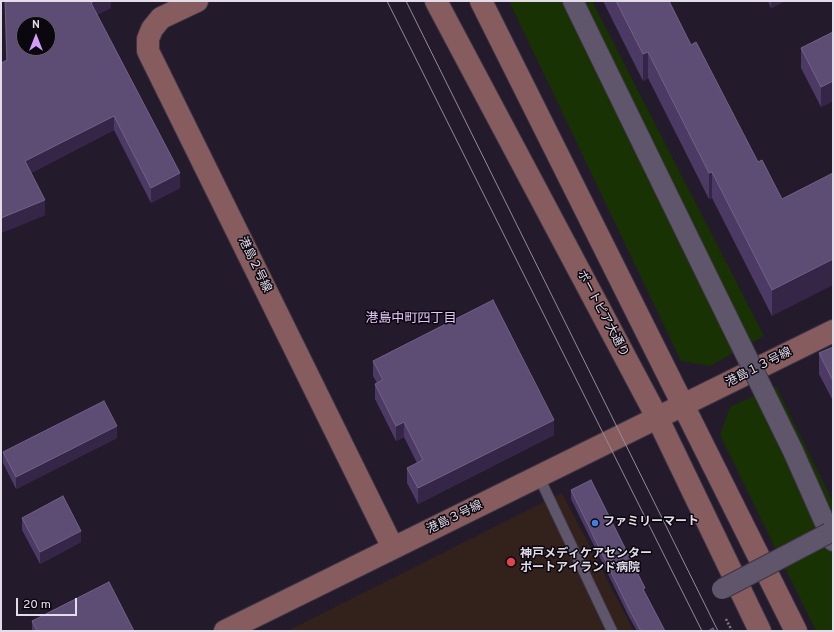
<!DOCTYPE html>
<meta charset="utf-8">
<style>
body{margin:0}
#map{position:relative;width:834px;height:632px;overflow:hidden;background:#231a2c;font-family:Overpass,sans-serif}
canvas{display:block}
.frame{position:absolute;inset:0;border:2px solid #e3ddea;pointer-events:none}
.north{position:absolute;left:16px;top:16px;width:40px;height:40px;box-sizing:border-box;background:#0b070f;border:1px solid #615d67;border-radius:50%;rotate:0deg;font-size:11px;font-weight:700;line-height:16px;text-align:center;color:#e3ddea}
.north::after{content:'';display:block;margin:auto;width:14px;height:18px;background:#d59cfb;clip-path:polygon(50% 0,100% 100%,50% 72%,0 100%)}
.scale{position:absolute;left:16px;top:598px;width:61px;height:18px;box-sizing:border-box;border:2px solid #e3ddea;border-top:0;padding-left:5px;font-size:12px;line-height:14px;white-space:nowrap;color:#e3ddea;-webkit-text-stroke:3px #0b070f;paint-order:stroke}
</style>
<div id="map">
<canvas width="834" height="632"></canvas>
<div class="frame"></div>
<div class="north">N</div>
<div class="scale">20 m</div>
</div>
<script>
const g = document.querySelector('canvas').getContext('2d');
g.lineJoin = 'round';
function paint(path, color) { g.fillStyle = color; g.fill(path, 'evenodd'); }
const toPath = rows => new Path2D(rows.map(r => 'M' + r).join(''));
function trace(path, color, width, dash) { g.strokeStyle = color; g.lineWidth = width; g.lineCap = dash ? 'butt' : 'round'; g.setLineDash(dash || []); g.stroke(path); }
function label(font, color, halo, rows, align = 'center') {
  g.font = font + ' Overpass,"Noto Sans JP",sans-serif'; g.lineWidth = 3; g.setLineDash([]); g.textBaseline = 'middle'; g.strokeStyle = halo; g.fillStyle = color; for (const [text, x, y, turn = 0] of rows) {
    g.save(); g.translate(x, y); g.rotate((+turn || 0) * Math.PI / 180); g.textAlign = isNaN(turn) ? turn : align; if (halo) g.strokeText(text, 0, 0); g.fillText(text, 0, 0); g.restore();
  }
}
const medical = toPath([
 [562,493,634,631,287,631]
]);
const green = toPath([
 [509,1,592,1,764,336,710,366,681,361],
 [776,386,833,502,833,631,816,631,720,435,730,407]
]);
const path = toPath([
 [726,619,732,631]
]);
const lane = toPath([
 [539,477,612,631]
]);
const street = toPath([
 [573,1,715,292],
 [793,451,833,541]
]);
const secondary = toPath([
 [197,1,161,18,152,29,148,39,148,51,393,548],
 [436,1,658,419,760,631],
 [481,1,796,631],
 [225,631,833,331]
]);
const tram = toPath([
 [387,1,702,631],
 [406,1,718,631]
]);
const streetBridge = toPath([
 [715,292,793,451],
 [722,589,829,533]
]);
const wall = toPath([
 [5,1,111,1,111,8,97,14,180,188,151,203,114,130,31,173,45,215,1,233,6,60],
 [603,1,669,1,691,45,758,162,782,199,772,316,712,198,709,199,648,78,643,81],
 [768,1,785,1,771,8],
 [833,32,833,101,821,107,801,68,801,48],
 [833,347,833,401,819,374,819,353],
 [373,361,554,435,418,504,407,483,407,468,417,463,404,437,396,441,375,399,375,384,377,383,373,376],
 [117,438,16,489,3,463,3,452],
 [571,490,645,594,665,631,637,631,629,617,571,499],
 [22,518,81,542,40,564,22,530],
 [32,621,134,631,32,631]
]);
const shadedWall = toPath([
 [94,1,111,1,111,8,91,18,91,3],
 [771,1,785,1,771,8],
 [648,52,648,78,643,81,643,54],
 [833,81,833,101,821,107,821,87],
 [114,116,114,130,25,176,25,161],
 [712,172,712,198,709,199,709,173],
 [180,173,180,188,151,203,151,188],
 [45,200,45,215,1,233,1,218],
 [833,259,833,285,772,316,772,290],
 [554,420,554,435,418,504,418,488],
 [404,422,404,437,396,441,396,426],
 [117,426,117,438,16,489,16,477],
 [81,531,81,542,40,564,40,552]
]);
const building = toPath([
 [5,1,94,1,91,3,180,173,151,188,114,116,25,161,45,200,1,218,1,63,7,60,5,1],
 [24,24,48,24,48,48,24,48,24,24],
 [616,1,669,1,691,45,696,42,758,162,762,160,782,199,833,173,833,259,772,290,712,172,709,173,648,52,643,54,616,1],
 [833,32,833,81,821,87,801,48,833,32],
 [493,300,554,420,418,488,407,468,423,460,404,422,396,426,375,384,383,380,373,361,493,300],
 [833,347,833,381,819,353,833,347],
 [104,401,117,426,16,477,3,452,104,401],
 [591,480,645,588,643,589,665,631,641,631,629,609,571,490,591,480],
 [63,496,81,531,40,552,22,518,63,496],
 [109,582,134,631,37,631,32,621,109,582],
 [713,628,715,631,708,631,713,628]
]);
const markers = [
 [595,523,4,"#3f7fe0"],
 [511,562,5,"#e0444e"]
];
const streetNames = [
 ["港島２号線",254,265,64],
 ["ポートピア大通り",602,314,62],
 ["港島１３号線",759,368,-27],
 ["港島３号線",455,518,-26]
];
const poiNames = [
 ["ファミリーマート",603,523],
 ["神戸メディケアセンター",520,555],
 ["ポートアイランド病院",520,569]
];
const neighbourhoodNames = [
 ["港島中町四丁目",411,319]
];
paint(medical, '#33211b');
paint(green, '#193204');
trace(lane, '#3c3543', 12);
trace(street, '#3c3543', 22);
trace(secondary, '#3c3543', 24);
trace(path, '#807988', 2.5, [2, 2]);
trace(lane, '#60566b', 10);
trace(street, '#60566b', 20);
trace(secondary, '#865c5f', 22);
trace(tram, '#948c9b', 1);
trace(streetBridge, '#3c3543', 22, []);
trace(streetBridge, '#60566b', 20);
paint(wall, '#4c3a65');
paint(shadedWall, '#352648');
paint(building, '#5d4c73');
trace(building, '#726286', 1);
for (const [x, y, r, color] of markers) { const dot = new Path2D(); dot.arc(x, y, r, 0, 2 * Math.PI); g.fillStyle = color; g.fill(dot); trace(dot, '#0b070f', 1.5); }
label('12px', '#e3ddea', '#0b070f', streetNames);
label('bold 12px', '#e3ddea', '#0b070f', poiNames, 'left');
label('13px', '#e5c6fc', '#0b070f', neighbourhoodNames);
</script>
